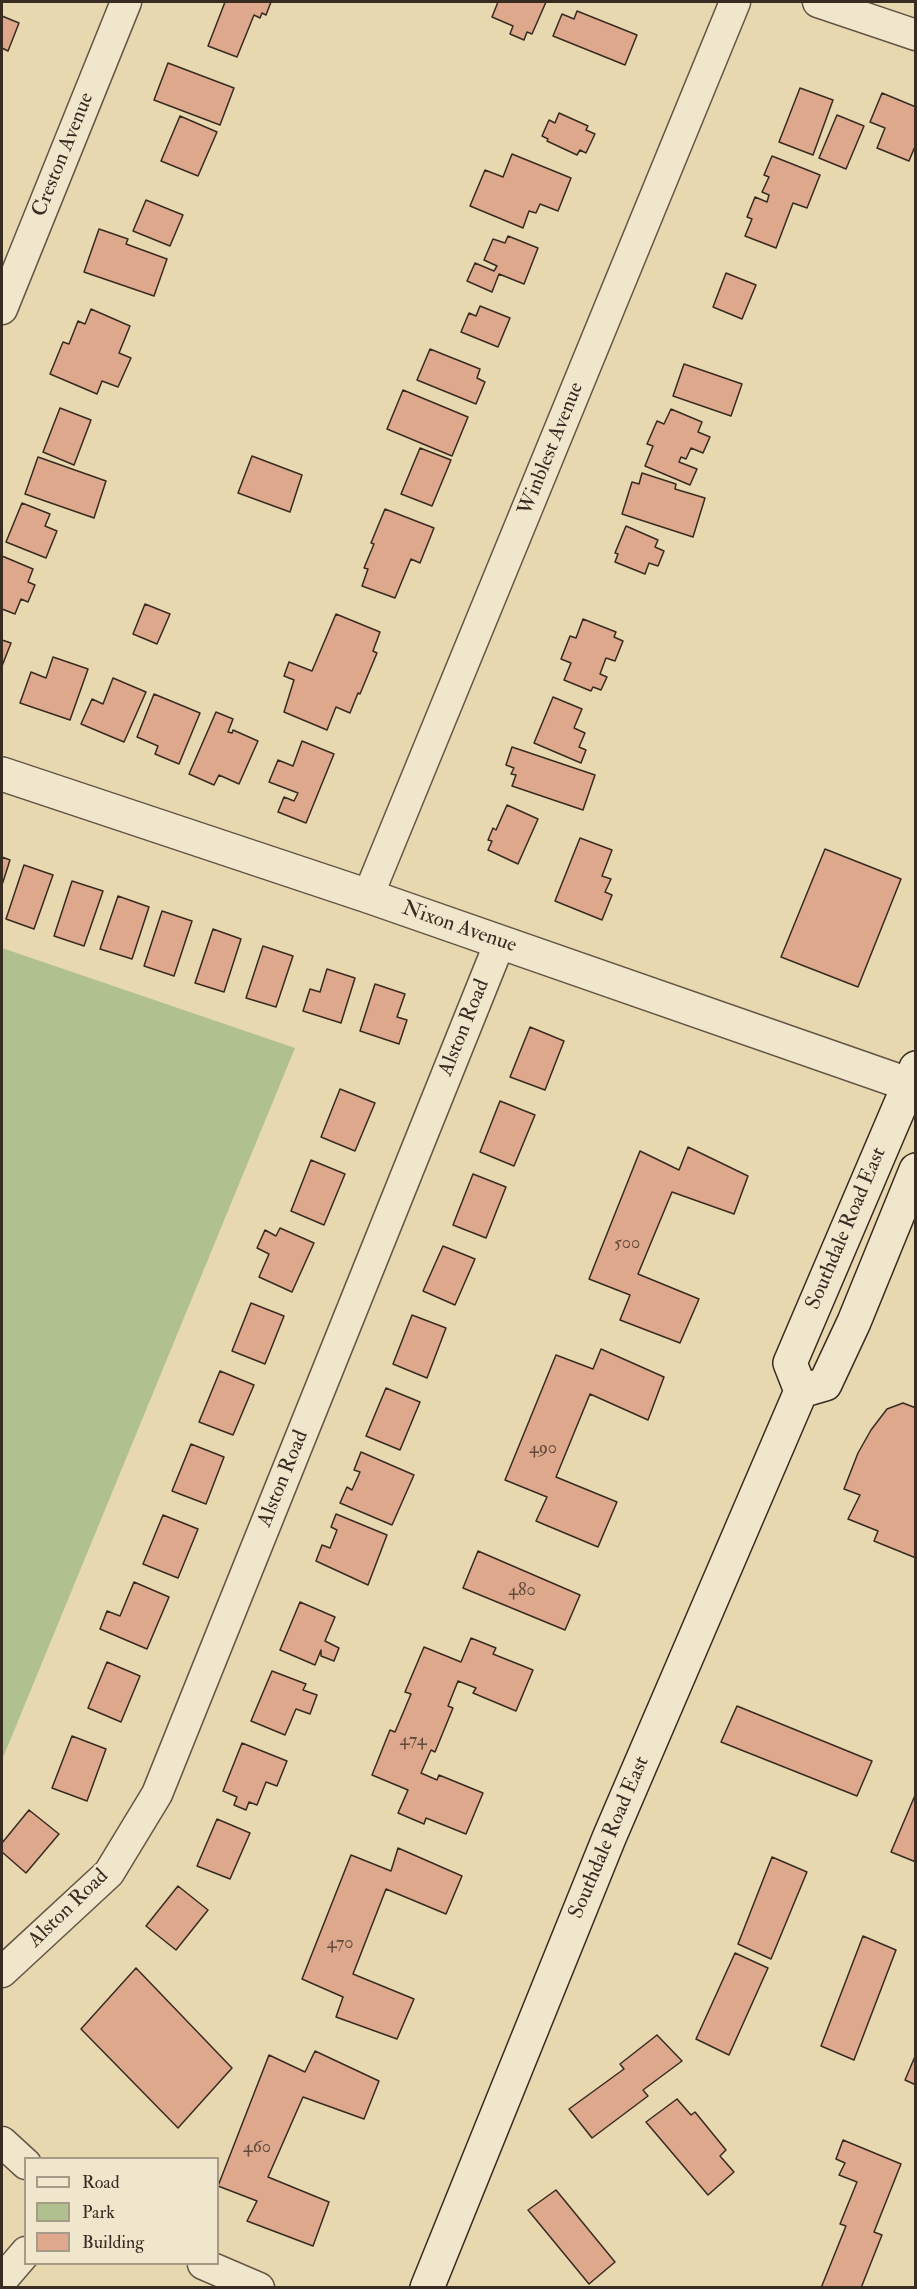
<!DOCTYPE html>
<style>
body{margin:0}
#map{position:relative;width:917px;height:2289px;overflow:hidden;background:#e8d8b0;font-family:"IM FELL Double Pica",serif}
canvas{display:block}
.frame{position:absolute;inset:0;border:3px solid #382b21;pointer-events:none}
.legend{position:absolute;left:24px;top:2157px;width:195px;height:108px;box-sizing:border-box;background:#f0e6cc;border:2px solid #a69b88;margin:0;padding:8px 10px;list-style:none;font-size:18px;color:#382b21}
.legend li{display:flex;align-items:center;gap:12px;height:30px}
.legend b{width:30px;border:2px solid #a69b88}
</style>
<div id="map">
<canvas width="917" height="2289"></canvas>
<div class="frame"></div>
<ul class="legend">
<li><b style="height:8px;background:#f0e6cc"></b>Road</li>
<li><b style="height:16px;background:#b0c08f"></b>Park</li>
<li><b style="height:16px;background:#dda88b"></b>Building</li>
</ul>
</div>
<script>
const g = document.querySelector('canvas').getContext('2d');
g.lineJoin = 'round';
function paint(path, color) { g.fillStyle = color; g.fill(path, 'evenodd'); }
const toPath = rows => new Path2D(rows.map(r => 'M' + r).join(''));
function trace(path, color, width, dash) { g.strokeStyle = color; g.lineWidth = width; g.lineCap = dash ? 'butt' : 'round'; g.setLineDash(dash || []); g.stroke(path); }
function label(font, color, halo, rows, align = 'center') {
  g.font = font + ' "IM FELL Double Pica",serif'; g.lineWidth = 6; g.setLineDash([]); g.textBaseline = 'middle'; g.strokeStyle = halo; g.fillStyle = color; for (const [text, x, y, turn = 0] of rows) {
    g.save(); g.translate(x, y); g.rotate((+turn || 0) * Math.PI / 180); g.textAlign = isNaN(turn) ? turn : align; if (halo) g.strokeText(text, 0, 0); g.fillText(text, 0, 0); g.restore();
  }
}
const green = toPath([
 [2,948,295,1048,2,1760]
]);
const building = toPath([
 [225,2,271,2,266,15,262,13,260,18,254,15,237,57,208,46,225,2],
 [498,2,546,2,532,34,527,32,524,40,510,34,513,26,492,17,498,2],
 [577,11,637,35,625,65,553,36,562,14,574,19,577,11],
 [2,16,19,23,8,51,2,48,2,16],
 [168,63,234,88,220,125,154,100,168,63],
 [800,88,833,100,813,155,779,142,800,88],
 [882,93,916,107,916,144,909,161,877,148,885,128,870,122,882,93],
 [559,113,588,126,586,130,595,134,586,153,580,150,577,155,547,141,548,139,542,136,549,120,555,123,559,113],
 [837,115,864,126,846,169,819,158,837,115],
 [180,116,217,132,198,176,161,161,180,116],
 [512,154,571,178,558,211,540,204,536,213,529,211,523,228,470,206,485,170,503,177,512,154],
 [772,156,820,175,807,208,793,203,776,248,745,236,752,219,747,217,755,197,767,202,769,195,762,192,769,177,764,175,772,156],
 [146,200,183,215,170,246,133,231,146,200],
 [99,229,128,239,126,244,167,259,154,296,84,272,99,229],
 [508,236,538,248,524,284,499,274,492,292,467,281,475,263,494,271,497,266,484,260,493,239,505,243,508,236],
 [726,273,756,285,742,319,713,307,726,273],
 [480,306,510,318,498,347,461,332,469,313,476,316,480,306],
 [91,309,130,326,119,353,131,358,118,387,102,381,97,394,50,374,63,342,69,344,78,321,85,324,91,309],
 [430,349,480,369,477,378,485,382,476,404,417,380,430,349],
 [684,364,742,384,731,416,673,396,684,364],
 [403,390,468,417,452,456,387,429,403,390],
 [60,408,91,420,74,465,43,452,60,408],
 [671,409,702,422,698,432,710,437,703,453,691,448,686,459,681,457,679,462,697,469,690,485,645,466,653,446,647,444,657,421,664,424,671,409],
 [420,448,451,460,432,506,401,494,420,448],
 [252,456,302,475,290,512,238,493,252,456],
 [38,457,106,481,94,518,25,494,38,457],
 [642,473,676,484,675,489,705,498,693,537,622,514,632,482,639,484,642,473],
 [22,503,50,514,45,526,57,531,46,558,6,542,22,503],
 [385,509,434,528,420,563,411,559,395,598,362,586,368,569,364,568,374,544,371,543,385,509],
 [626,526,658,540,655,547,664,551,658,566,649,563,645,574,615,562,618,554,615,553,626,526],
 [2,556,33,569,28,582,35,585,28,602,21,599,15,614,2,609,2,556],
 [145,604,170,614,157,644,133,634,145,604],
 [336,614,380,632,373,651,377,653,360,694,358,693,350,713,336,707,327,730,284,712,294,680,284,676,289,662,312,671,336,614],
 [583,619,616,632,614,637,623,641,615,661,606,658,600,674,607,677,601,690,593,687,591,691,564,680,571,663,561,659,570,636,576,638,583,619],
 [2,640,11,643,2,666,2,640],
 [53,657,88,669,70,720,20,703,31,672,46,678,53,657],
 [113,678,146,692,124,742,81,724,92,699,103,704,113,678],
 [154,694,200,713,179,764,155,754,158,746,137,737,154,694],
 [553,697,582,709,574,728,585,733,579,747,586,750,581,763,534,743,553,697],
 [216,712,233,719,228,732,232,733,233,730,258,741,239,784,219,775,214,785,189,774,216,712],
 [302,741,334,754,306,823,278,812,284,797,294,801,298,793,269,782,278,760,293,766,302,741],
 [512,747,595,775,583,810,512,786,516,775,511,774,514,768,506,765,512,747],
 [507,805,538,819,518,864,488,850,492,841,488,840,493,828,496,830,507,805],
 [580,838,612,850,602,876,611,879,605,892,612,895,602,920,555,901,580,838],
 [825,849,901,879,858,987,781,957,825,849],
 [2,857,10,860,2,885,2,857],
 [24,865,53,875,34,929,6,919,24,865],
 [72,881,103,891,84,946,54,936,72,881],
 [118,896,149,907,132,959,100,949,118,896],
 [162,911,192,921,174,976,144,966,162,911],
 [213,929,241,939,224,992,195,983,213,929],
 [263,946,293,956,276,1007,246,998,263,946],
 [327,969,355,978,341,1023,303,1011,310,989,320,992,327,969],
 [375,984,405,994,397,1017,407,1020,399,1044,360,1031,375,984],
 [530,1027,564,1041,545,1090,510,1077,530,1027],
 [340,1089,375,1103,355,1151,321,1137,340,1089],
 [500,1101,535,1115,514,1166,480,1152,500,1101],
 [688,1147,748,1176,734,1214,672,1192,638,1274,699,1299,680,1343,620,1320,630,1295,589,1279,640,1151,679,1170,688,1147],
 [311,1160,345,1174,324,1225,291,1211,311,1160],
 [473,1174,506,1187,486,1238,453,1225,473,1174],
 [280,1228,314,1243,292,1292,259,1277,269,1254,257,1248,265,1230,276,1236,280,1228],
 [443,1246,475,1259,455,1305,423,1291,443,1246],
 [251,1303,284,1316,265,1364,232,1351,251,1303],
 [412,1315,446,1328,427,1378,393,1364,412,1315],
 [601,1349,664,1377,648,1420,590,1394,556,1477,617,1502,598,1547,536,1521,547,1497,505,1480,556,1355,593,1369,601,1349],
 [220,1371,254,1385,233,1435,199,1422,220,1371],
 [386,1388,420,1402,400,1450,366,1436,386,1388],
 [903,1403,916,1408,916,1558,874,1541,878,1531,848,1519,860,1495,844,1489,858,1453,871,1430,887,1409,903,1403],
 [191,1444,224,1457,206,1504,172,1491,191,1444],
 [361,1452,414,1475,392,1525,340,1503,347,1487,352,1490,360,1472,354,1470,361,1452],
 [336,1514,387,1535,368,1585,316,1561,322,1545,330,1548,337,1530,331,1527,336,1514],
 [163,1515,198,1529,178,1578,143,1564,163,1515],
 [478,1551,580,1595,565,1630,463,1588,478,1551],
 [134,1582,169,1597,147,1649,100,1629,107,1611,120,1616,134,1582],
 [300,1602,335,1617,325,1641,339,1648,334,1661,321,1656,321,1650,315,1665,280,1650,300,1602],
 [471,1638,496,1648,493,1654,533,1670,516,1711,473,1693,476,1688,458,1681,448,1706,453,1708,435,1752,431,1750,421,1773,437,1780,439,1775,483,1793,466,1834,426,1818,424,1824,398,1813,408,1790,372,1775,390,1730,395,1732,411,1694,405,1692,424,1647,461,1662,471,1638],
 [107,1662,140,1676,121,1722,88,1708,107,1662],
 [272,1671,306,1684,303,1690,317,1695,310,1714,296,1709,285,1735,251,1721,272,1671],
 [737,1706,872,1761,857,1796,721,1742,737,1706],
 [72,1736,106,1749,87,1801,52,1788,72,1736],
 [242,1743,287,1761,277,1786,266,1782,257,1805,249,1802,246,1810,234,1805,237,1797,223,1791,242,1743],
 [916,1793,916,1862,891,1852,916,1793],
 [29,1810,59,1834,26,1873,2,1852,2,1843,29,1810],
 [217,1819,250,1833,230,1879,197,1866,217,1819],
 [398,1848,462,1876,446,1914,386,1889,353,1974,414,1999,397,2039,336,2017,343,1997,302,1979,351,1855,391,1871,398,1848],
 [772,1857,807,1872,771,1959,738,1944,772,1857],
 [178,1886,208,1910,176,1950,146,1926,178,1886],
 [863,1936,896,1950,854,2060,821,2046,863,1936],
 [735,1953,768,1968,729,2055,696,2039,735,1953],
 [136,1968,232,2068,178,2128,81,2029,136,1968],
 [657,2035,682,2061,643,2090,648,2096,592,2138,569,2109,624,2069,620,2064,657,2035],
 [315,2051,379,2081,364,2119,303,2097,268,2177,329,2202,313,2246,247,2221,257,2201,218,2186,269,2055,305,2072,315,2051],
 [916,2054,916,2085,905,2080,916,2054],
 [677,2099,691,2115,695,2112,726,2150,720,2156,734,2172,708,2195,646,2122,677,2099],
 [843,2140,901,2164,874,2232,882,2235,861,2288,821,2288,846,2226,840,2224,857,2182,839,2175,845,2163,836,2159,843,2140],
 [556,2190,615,2262,589,2284,528,2210,556,2190]
]);
const minor = toPath([
 [818,2,916,35],
 [2,309,126,2],
 [368,896,735,2],
 [2,1972,109,1873,157,1794,500,942],
 [2,2142,26,2164],
 [203,2264,259,2288],
 [2,2280,26,2252]
]);
const tertiary = toPath([
 [2,774,368,896,916,1087]
]);
const secondary = toPath([
 [801,1391,825,1384,854,1322,916,1170],
 [427,2288,609,1838,801,1391,790,1363,916,1068]
]);
const numberNames = [
 ["500",627,1244],
 ["490",543,1449],
 ["480",522,1591],
 ["474",413,1741],
 ["470",340,1944],
 ["460",257,2148]
];
const streetNames = [
 ["Creston Avenue",64,155,-68],
 ["Winblest Avenue",552,449,-68],
 ["Nixon Avenue",459,928,19],
 ["Alston Road",465,1028,-68],
 ["Southdale Road East",847,1229,-67],
 ["Alston Road",284,1479,-68],
 ["Southdale Road East",610,1838,-67],
 ["Alston Road",69,1909,-44]
];
paint(green, '#b0c08f');
paint(building, '#dda88b');
trace(building, '#382b21', 1.5);
trace(minor, '#645645', 33);
trace(tertiary, '#645645', 36);
trace(secondary, '#382b21', 36);
trace(minor, '#f0e6cc', 30);
trace(tertiary, '#f0e6cc', 33);
trace(secondary, '#f0e6cc', 33);
label('18px', '#614a3c', null, numberNames);
label('21px', '#382b21', '#f0e6cc', streetNames);
</script>
